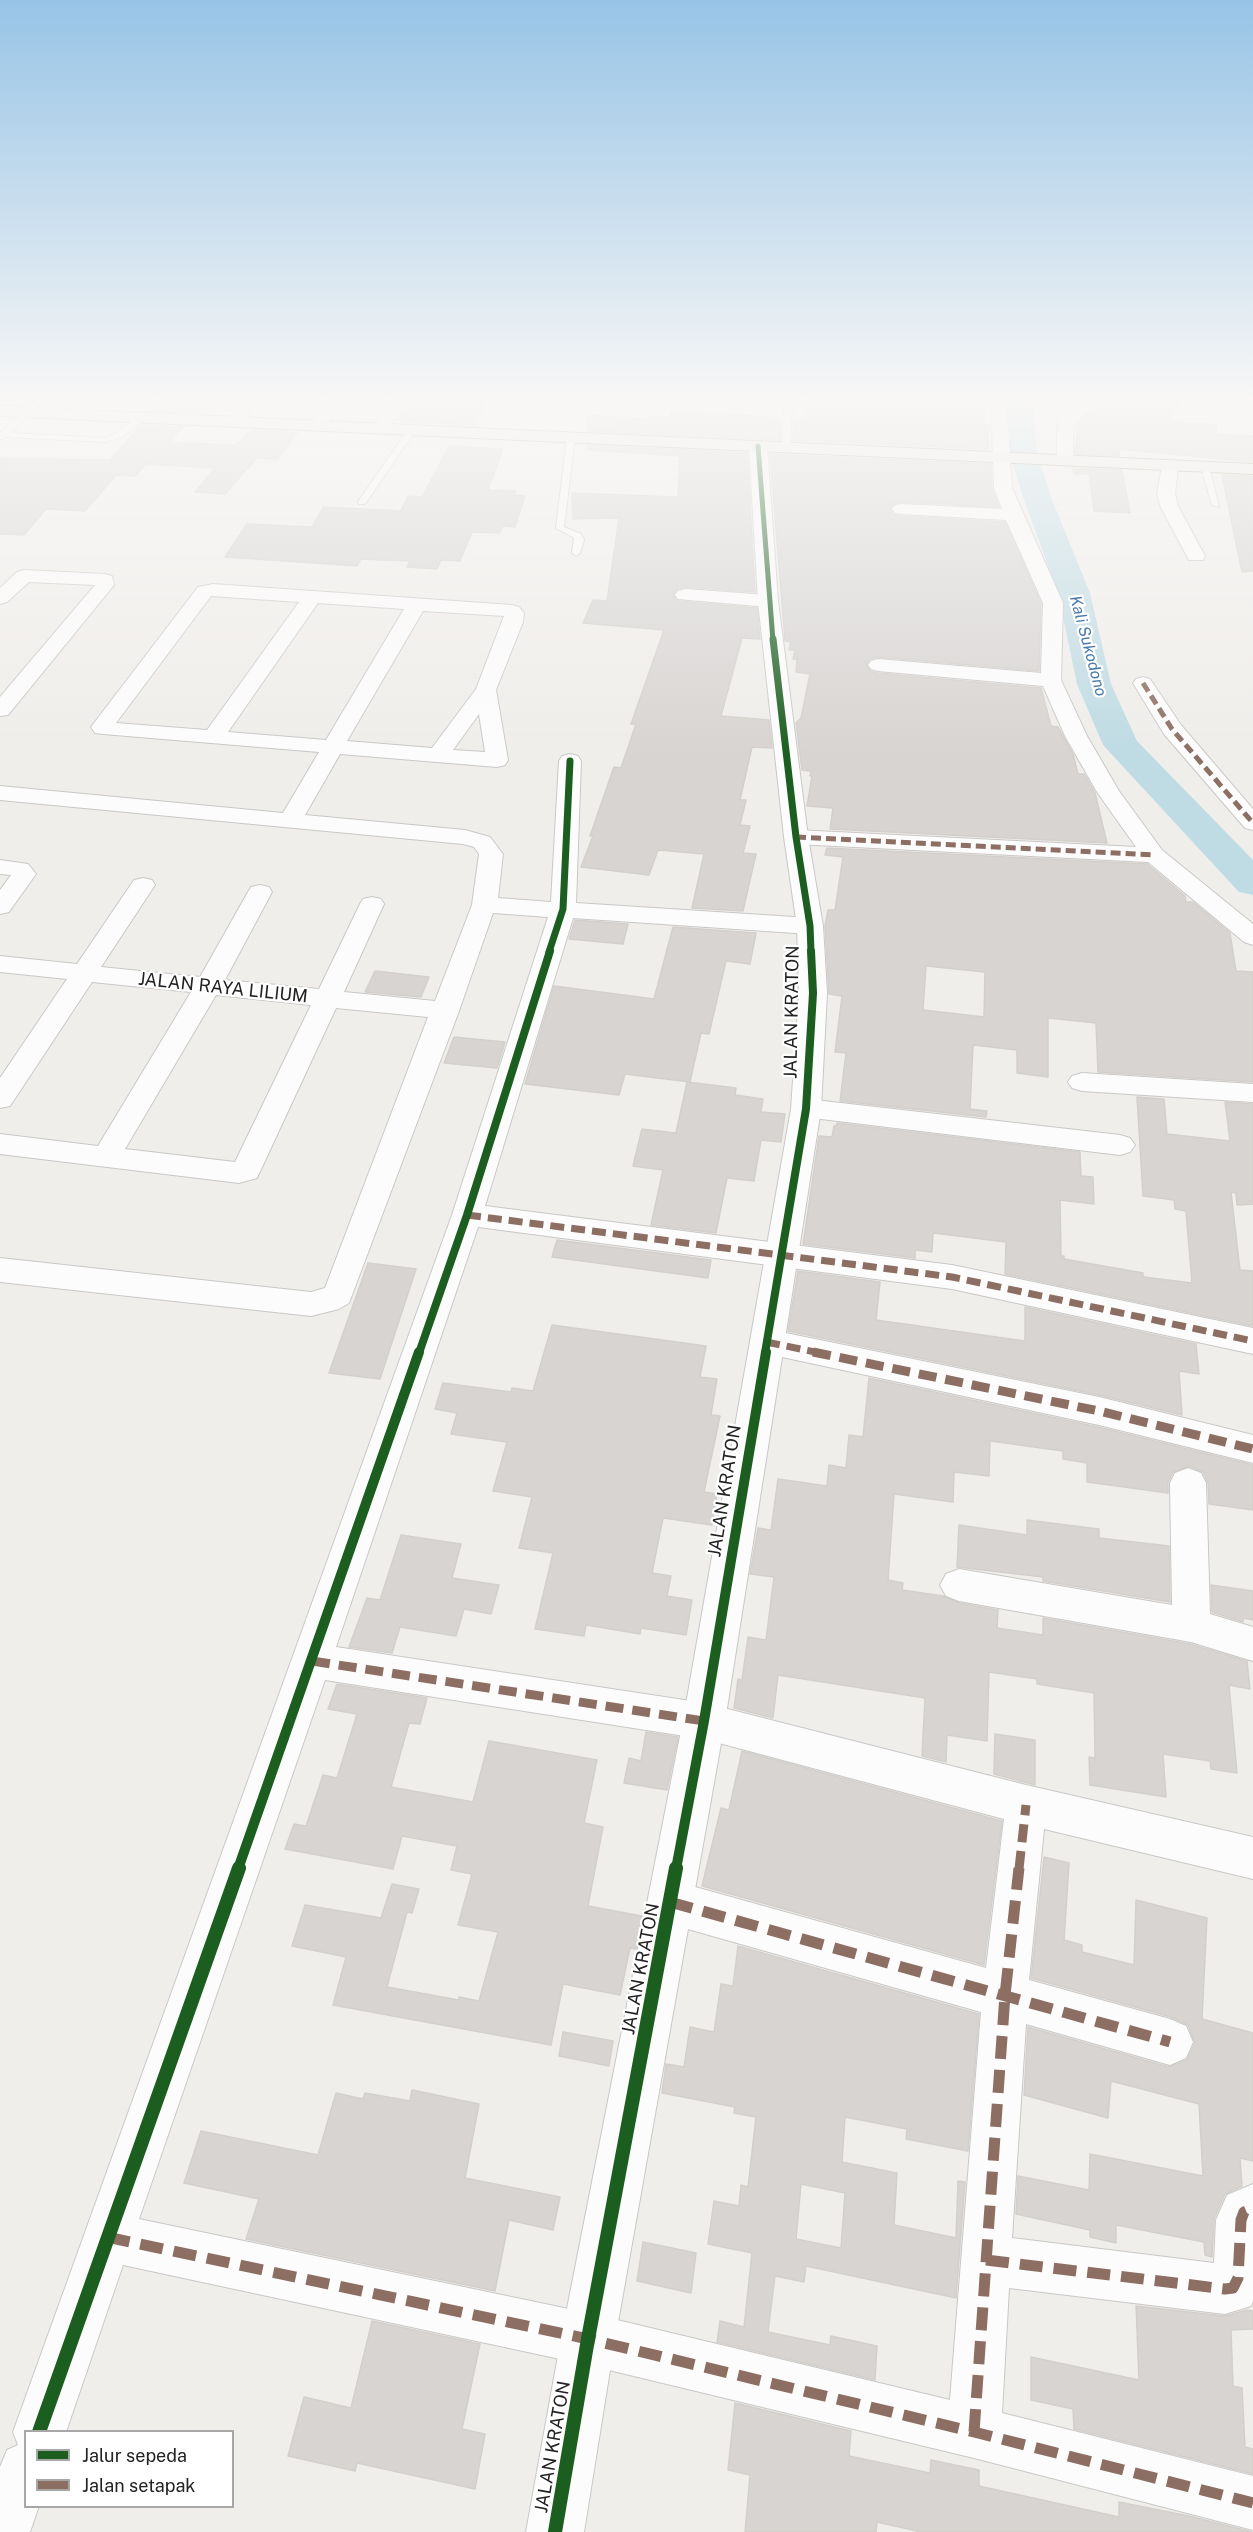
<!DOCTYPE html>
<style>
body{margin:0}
#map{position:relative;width:1253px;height:2532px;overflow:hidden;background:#f0eeeb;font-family:"Public Sans",sans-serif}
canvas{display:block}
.legend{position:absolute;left:24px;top:2430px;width:210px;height:78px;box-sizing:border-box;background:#fff;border:2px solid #a7a7a7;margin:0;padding:8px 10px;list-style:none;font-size:18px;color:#222}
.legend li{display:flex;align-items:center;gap:12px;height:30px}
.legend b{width:30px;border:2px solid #a7a7a7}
</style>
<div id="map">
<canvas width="1253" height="2532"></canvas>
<ul class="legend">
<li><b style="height:8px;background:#1b5e20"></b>Jalur sepeda</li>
<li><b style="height:8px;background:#8d6e63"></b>Jalan setapak</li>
</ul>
</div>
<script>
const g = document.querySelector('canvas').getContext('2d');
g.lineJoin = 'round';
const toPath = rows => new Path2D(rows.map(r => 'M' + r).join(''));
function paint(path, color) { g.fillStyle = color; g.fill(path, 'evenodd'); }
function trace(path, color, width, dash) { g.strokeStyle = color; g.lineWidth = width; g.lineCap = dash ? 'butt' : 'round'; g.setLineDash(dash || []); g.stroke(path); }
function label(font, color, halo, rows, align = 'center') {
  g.font = font + ' "Public Sans",sans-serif'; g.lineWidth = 4.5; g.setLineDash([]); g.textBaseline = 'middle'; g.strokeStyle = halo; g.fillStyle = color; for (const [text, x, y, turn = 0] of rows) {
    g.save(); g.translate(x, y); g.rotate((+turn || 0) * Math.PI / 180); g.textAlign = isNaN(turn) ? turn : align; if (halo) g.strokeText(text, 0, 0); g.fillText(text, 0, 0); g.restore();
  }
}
const river = toPath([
 [1007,398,1033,398,1036,448,1051,497,1090,593,1111,684,1137,741,1253,860,1253,895,1239,892,1103,745,1077,684,1058,593,1023,497,1008,448,1007,398]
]);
const building = toPath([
 [161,398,211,398,197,413,151,411,161,398],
 [411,398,487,398,474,425,397,421,411,398],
 [808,398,985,399,984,425,989,425,988,449,793,440,794,419,803,419,808,398],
 [1108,398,1186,398,1168,421,1216,425,1217,434,1253,436,1253,462,1119,449,1120,456,1075,454,1078,422,1108,398],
 [672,409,781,418,780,440,588,431,588,415,647,419,649,416,669,417,672,409],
 [141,425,184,427,169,442,232,445,237,444,252,430,297,433,277,459,257,458,225,494,195,492,215,468,146,464,135,476,116,475,85,511,46,509,24,535,0,534,0,458,110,460,141,425],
 [588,445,747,453,755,592,685,587,677,589,673,595,678,601,757,608,760,639,742,638,721,716,769,720,772,748,752,747,740,800,746,800,740,825,750,826,743,853,756,854,743,911,692,908,704,854,658,850,649,875,581,867,593,836,590,836,614,767,621,768,636,724,631,724,664,630,583,623,593,600,607,601,619,518,573,519,572,493,678,497,680,456,588,450,588,445],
 [449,446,503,449,488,490,516,491,514,495,525,496,515,527,502,526,500,533,472,532,460,561,441,560,437,569,407,567,410,561,361,559,357,566,225,557,247,524,312,527,323,507,401,511,408,496,422,497,449,446],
 [770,454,991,464,992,488,999,507,901,502,893,504,890,509,893,514,901,516,1005,522,1041,603,1039,671,878,657,870,659,866,665,870,671,878,673,1041,688,1051,726,1058,727,1073,754,1078,774,1084,774,1095,793,1107,843,830,829,833,808,807,806,812,776,810,776,811,771,802,770,796,723,801,718,810,674,796,672,797,659,793,659,795,650,789,650,791,642,785,641,770,454],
 [1073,468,1122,470,1130,513,1094,511,1089,474,1074,474,1073,468],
 [1222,475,1253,476,1253,571,1242,572,1222,475],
 [827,848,1147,864,1185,896,1186,902,1193,902,1230,933,1236,971,1253,972,1253,1082,1098,1072,1096,1023,1048,1018,1048,1077,1017,1073,1017,1050,973,1045,970,1109,987,1111,986,1117,840,1101,846,1053,835,1052,842,996,829,994,825,926,828,910,835,910,843,857,825,855,827,848],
 [926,966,985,972,984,1017,923,1010,926,966],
 [575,920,628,924,623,944,569,939,575,920],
 [673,927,756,933,750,964,726,961,709,1034,701,1033,690,1082,625,1074,619,1095,525,1084,554,986,654,999,673,927],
 [375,971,429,977,421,997,365,992,375,971],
 [454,1037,505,1042,497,1068,444,1063,454,1037],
 [687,1082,736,1088,735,1095,763,1099,761,1112,785,1114,781,1142,761,1140,754,1181,727,1178,716,1233,651,1225,663,1170,633,1166,642,1129,676,1133,687,1082],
 [1137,1097,1164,1099,1167,1134,1230,1141,1225,1102,1253,1104,1253,1204,1237,1205,1236,1193,1231,1192,1240,1270,1253,1271,1253,1326,1005,1274,1006,1242,933,1233,932,1252,915,1250,915,1258,803,1244,819,1136,832,1137,834,1126,836,1126,837,1123,1080,1152,1081,1176,1093,1177,1094,1204,1060,1200,1061,1256,1064,1256,1064,1259,1143,1273,1143,1277,1192,1283,1186,1211,1175,1209,1174,1200,1143,1196,1137,1097],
 [557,1240,711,1260,708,1278,552,1257,557,1240],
 [368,1263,416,1269,380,1379,329,1373,368,1263],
 [798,1271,880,1282,876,1320,1025,1341,1025,1307,1196,1344,1199,1374,1179,1371,1182,1415,1099,1395,788,1331,798,1271],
 [552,1325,706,1346,700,1377,717,1379,711,1415,720,1416,704,1492,717,1494,712,1525,663,1518,652,1573,671,1576,667,1596,692,1600,686,1635,641,1628,640,1634,586,1625,584,1636,535,1629,553,1553,519,1548,532,1497,493,1491,507,1442,451,1434,457,1413,435,1409,443,1383,511,1392,512,1388,533,1391,552,1325],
 [869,1378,1098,1427,1253,1465,1253,1510,1209,1504,1208,1483,1203,1472,1189,1466,1173,1472,1168,1482,1168,1493,1087,1482,1087,1463,1063,1459,1063,1451,990,1441,989,1476,954,1472,953,1502,894,1494,888,1580,903,1583,902,1590,943,1596,959,1603,998,1610,997,1628,1043,1635,1043,1618,1190,1644,1247,1661,1250,1689,1229,1685,1237,1773,1211,1769,1210,1761,1163,1754,1166,1797,1090,1785,1089,1757,1095,1758,1094,1693,1037,1684,1037,1679,989,1672,987,1741,947,1735,946,1762,922,1756,925,1698,778,1675,773,1718,734,1708,738,1679,742,1680,748,1637,766,1640,774,1577,750,1574,758,1528,771,1530,778,1479,827,1486,829,1465,846,1468,849,1435,863,1437,869,1378],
 [1027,1520,1099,1529,1099,1538,1169,1546,1170,1602,1043,1581,1043,1577,957,1567,959,1525,1027,1535,1027,1520],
 [401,1535,461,1544,452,1578,499,1585,491,1614,464,1609,456,1636,400,1627,392,1653,349,1647,367,1598,380,1600,401,1535],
 [1211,1585,1253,1591,1253,1620,1243,1618,1243,1622,1212,1612,1211,1585],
 [337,1684,427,1698,420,1724,409,1723,391,1787,473,1802,489,1741,597,1760,584,1823,603,1827,588,1906,642,1916,636,1949,630,1948,620,1995,563,1984,551,2045,333,2005,346,1957,292,1946,305,1905,381,1918,392,1884,419,1889,412,1913,407,1912,387,1987,459,2000,459,1997,479,2001,498,1932,458,1925,472,1874,451,1870,457,1846,402,1836,393,1869,285,1849,294,1824,306,1826,323,1775,337,1778,357,1714,328,1709,337,1684],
 [646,1732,678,1737,667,1790,624,1783,629,1758,641,1761,646,1732],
 [995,1734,1035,1740,1035,1785,994,1774,995,1734],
 [742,1751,1002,1821,984,1965,702,1886,721,1808,729,1810,742,1751],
 [1044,1857,1069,1863,1064,1940,1082,1945,1082,1952,1134,1965,1136,1900,1207,1918,1202,2019,1253,2033,1253,2161,1240,2158,1242,2186,1225,2194,1214,2219,1212,2257,1205,2255,1204,2242,1116,2225,1116,2243,1090,2237,1090,2230,1016,2214,1018,2176,1089,2190,1090,2154,1203,2176,1199,2104,1111,2081,1108,2118,1024,2095,1028,2027,1169,2067,1187,2060,1195,2043,1188,2025,1171,2017,1031,1978,1044,1857],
 [738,1946,979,2014,968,2151,906,2139,907,2129,845,2117,842,2162,897,2173,894,2225,956,2238,958,2181,965,2182,956,2298,806,2266,804,2282,775,2276,768,2332,830,2345,831,2336,877,2346,875,2380,717,2342,720,2321,744,2327,752,2253,708,2244,714,2201,739,2206,741,2185,748,2187,756,2117,734,2113,735,2107,662,2093,666,2064,684,2067,690,2027,714,2032,721,1984,733,1986,738,1946],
 [801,2184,845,2193,841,2248,796,2239,801,2184],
 [563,2032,613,2041,609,2066,559,2056,563,2032],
 [412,2090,479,2104,465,2178,560,2197,553,2230,509,2220,495,2291,246,2239,259,2199,184,2183,201,2131,318,2155,336,2093,363,2099,365,2093,410,2101,412,2090],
 [643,2242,696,2253,691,2293,637,2281,643,2242],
 [1136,2306,1225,2316,1247,2310,1253,2311,1253,2329,1231,2330,1233,2386,1242,2388,1245,2447,1253,2449,1253,2474,1074,2429,1073,2409,1031,2400,1031,2357,1139,2380,1136,2306],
 [372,2321,480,2344,462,2429,485,2434,475,2489,357,2463,355,2471,288,2456,304,2397,351,2408,372,2321],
 [735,2403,851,2431,849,2456,930,2473,931,2460,979,2470,979,2486,1119,2517,1119,2502,1189,2516,1252,2532,921,2532,877,2522,876,2532,745,2532,750,2475,728,2470,735,2403]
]);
const service = toPath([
 [39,398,47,398,10,433,105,438,117,433,140,415,147,417,123,437,106,442,5,437,0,440,0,433,39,398],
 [788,402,792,404,790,447,786,449,782,447,784,404,788,402],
 [409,428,416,430,365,504,359,504,358,502,409,428],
 [571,435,575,437,564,527,581,534,584,540,580,553,576,556,572,553,574,538,556,528,567,437,571,435],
 [1205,465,1209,467,1219,507,1212,505,1201,467,1205,465]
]);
const minor = toPath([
 [245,398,261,398,242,424,230,424,228,421,245,398],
 [329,398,345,398,324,428,312,428,310,425,329,398],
 [393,398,409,398,385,432,373,432,371,429,393,398],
 [991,398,1006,398,1012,488,1063,603,1061,680,1087,736,1119,791,1162,850,1253,924,1253,945,1244,942,1148,862,796,844,788,842,784,837,788,832,796,830,1136,847,1097,792,1065,736,1043,686,878,671,871,669,868,665,871,661,878,659,1041,673,1043,603,1006,520,901,514,895,513,892,509,895,505,901,504,1002,509,994,488,991,398],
 [1088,398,1106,398,1076,421,1073,432,1073,460,1071,464,1059,464,1057,460,1057,432,1060,419,1088,398],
 [1170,461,1178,466,1175,494,1179,508,1205,556,1203,560,1189,560,1161,508,1157,494,1162,466,1170,461],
 [24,570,105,574,112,576,114,585,8,715,0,716,0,697,95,585,29,582,7,602,0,604,0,588,17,572,24,570],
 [213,584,512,605,519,607,524,613,523,622,496,690,508,760,505,765,497,767,340,754,305,815,465,830,490,837,503,854,498,898,551,902,559,761,562,756,570,754,578,756,581,761,576,903,810,918,819,921,823,926,819,931,810,934,573,918,485,1206,952,1265,1253,1328,1253,1354,952,1289,478,1227,336,1647,704,1703,1026,1785,1253,1837,1253,1879,1044,1829,1029,1980,1170,2019,1186,2026,1193,2042,1186,2058,1170,2065,1026,2024,1012,2238,1214,2263,1216,2220,1227,2195,1253,2184,1253,2301,1251,2306,1225,2314,1009,2288,1002,2413,1253,2476,1253,2530,974,2458,588,2365,123,2265,66,2432,26,2432,26,2506,39,2506,30,2532,0,2532,0,2467,7,2450,18,2445,13,2432,452,1215,548,917,493,913,459,1011,349,1303,339,1309,311,1316,0,1282,0,1258,311,1292,325,1288,428,1017,336,1008,257,1178,239,1183,0,1154,0,1134,98,1146,191,992,92,982,10,1106,0,1108,0,1078,67,979,0,972,0,956,77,964,134,880,143,878,152,880,155,885,101,967,200,977,248,892,251,887,260,885,269,887,272,892,225,980,319,989,360,904,363,899,372,897,381,899,384,904,344,992,435,1001,472,905,479,854,474,847,463,844,0,800,0,786,283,813,319,752,103,734,95,733,91,727,198,587,213,584],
 [211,596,299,602,207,730,116,723,211,596],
 [318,603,404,609,326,740,228,732,318,603],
 [423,611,504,616,476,689,432,748,347,741,423,611],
 [479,714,485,752,453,750,479,714],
 [216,995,311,1005,235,1162,125,1149,216,995],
 [325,1680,704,1739,1004,1819,986,1968,670,1880,655,1887,648,1902,655,1917,670,1924,981,2012,950,2400,588,2313,139,2219,325,1680],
 [685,589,768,595,775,597,778,601,775,605,768,607,678,599,675,595,678,591,685,589],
 [1143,677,1150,679,1181,725,1253,809,1253,830,1245,828,1164,734,1133,683,1136,679,1143,677],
 [0,860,28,864,36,874,9,912,0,914,0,890,11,875,0,874,0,860],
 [1082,1073,1253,1084,1253,1102,1082,1091,1072,1088,1068,1082,1072,1076,1082,1073],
 [806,1099,1120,1135,1130,1138,1135,1145,1130,1152,1120,1155,796,1116,792,1109,796,1102,806,1099],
 [766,1329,1099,1397,1253,1435,1253,1463,1099,1425,754,1351,750,1342,754,1333,766,1329],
 [1188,1468,1201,1473,1206,1483,1210,1614,1253,1627,1253,1661,1191,1642,959,1601,946,1596,940,1585,946,1574,959,1569,1172,1605,1170,1483,1175,1473,1188,1468]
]);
const tertiary = toPath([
 [758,441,764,442,767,446,778,601,808,837,823,926,827,993,821,1109,725,1721,615,2339,584,2532,526,2532,561,2339,683,1721,791,1109,799,993,797,926,784,837,758,601,749,446,752,442,758,441]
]);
const primary = toPath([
 [0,406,1253,464,1253,474,0,416,0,406]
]);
const quietFar3 = toPath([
 [1143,683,1172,729,1253,823],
 [796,837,1154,855]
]);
const quietFar2 = toPath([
 [467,1215,952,1277,1253,1341],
 [766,1342,820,1353]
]);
const quietFar1 = toPath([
 [813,1352,1099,1411,1253,1449],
 [312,1661,704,1721],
 [1019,1869,1026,1805]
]);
const quiet = toPath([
 [670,1902,1170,2042],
 [107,2237,588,2339,974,2432,1253,2503],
 [986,2260,1225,2289,1233,2288,1238,2278,1241,2220,1244,2212,1253,2208],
 [974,2432,1005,1995,1019,1868]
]);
const cyclewayFar4 = toPath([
 [758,446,773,641]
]);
const cyclewayFar3 = toPath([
 [773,639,796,837,810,926,811,952],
 [549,952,563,909,570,761]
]);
const cyclewayFar2 = toPath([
 [419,1353,467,1215,550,951],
 [765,1353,806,1109,813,993,811,951]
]);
const cyclewayFar1 = toPath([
 [238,1869,419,1352],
 [676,1869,704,1721,766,1352]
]);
const cycleway = toPath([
 [39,2432,239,1868],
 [555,2532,588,2339,676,1868]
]);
const farWaternames = [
 ["Kali Sukodono",1088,646,75]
];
const streetNames = [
 ["JALAN RAYA LILIUM",223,988,6],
 ["JALAN KRATON",792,1012,-89],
 ["JALAN KRATON",725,1491,-81],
 ["JALAN KRATON",641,1969,-79],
 ["JALAN KRATON",553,2447,-80]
];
paint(river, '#bfdbe3');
paint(building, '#d7d4d2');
trace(building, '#d3d0cc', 1.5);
trace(service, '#c9c8c7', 2);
trace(minor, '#c9c8c7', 2);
trace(tertiary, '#c9c8c7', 2);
trace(primary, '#a79c86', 2);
paint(service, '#fdfcfc');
paint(minor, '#fdfcfc');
paint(tertiary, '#fdfcfc');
paint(primary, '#f3ede7');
trace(quietFar3, '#8d6e63', 5, [10, 5]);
trace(quietFar2, '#8d6e63', 7, [14, 7]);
trace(quietFar1, '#8d6e63', 9, [18, 9]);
trace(quiet, '#8d6e63', 11, [23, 11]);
trace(cyclewayFar4, '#1b5e20', 5);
trace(cyclewayFar3, '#1b5e20', 7);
trace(cyclewayFar2, '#1b5e20', 8);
trace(cyclewayFar1, '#1b5e20', 10);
trace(cycleway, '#1b5e20', 14);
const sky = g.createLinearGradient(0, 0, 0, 752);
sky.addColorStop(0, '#97c4e6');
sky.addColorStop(0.53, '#f8f7f6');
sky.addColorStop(1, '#f8f7f600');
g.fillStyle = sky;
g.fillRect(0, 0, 1253, 752);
label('italic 16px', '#4a7aab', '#fff', farWaternames);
label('18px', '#222', '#fff', streetNames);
</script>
